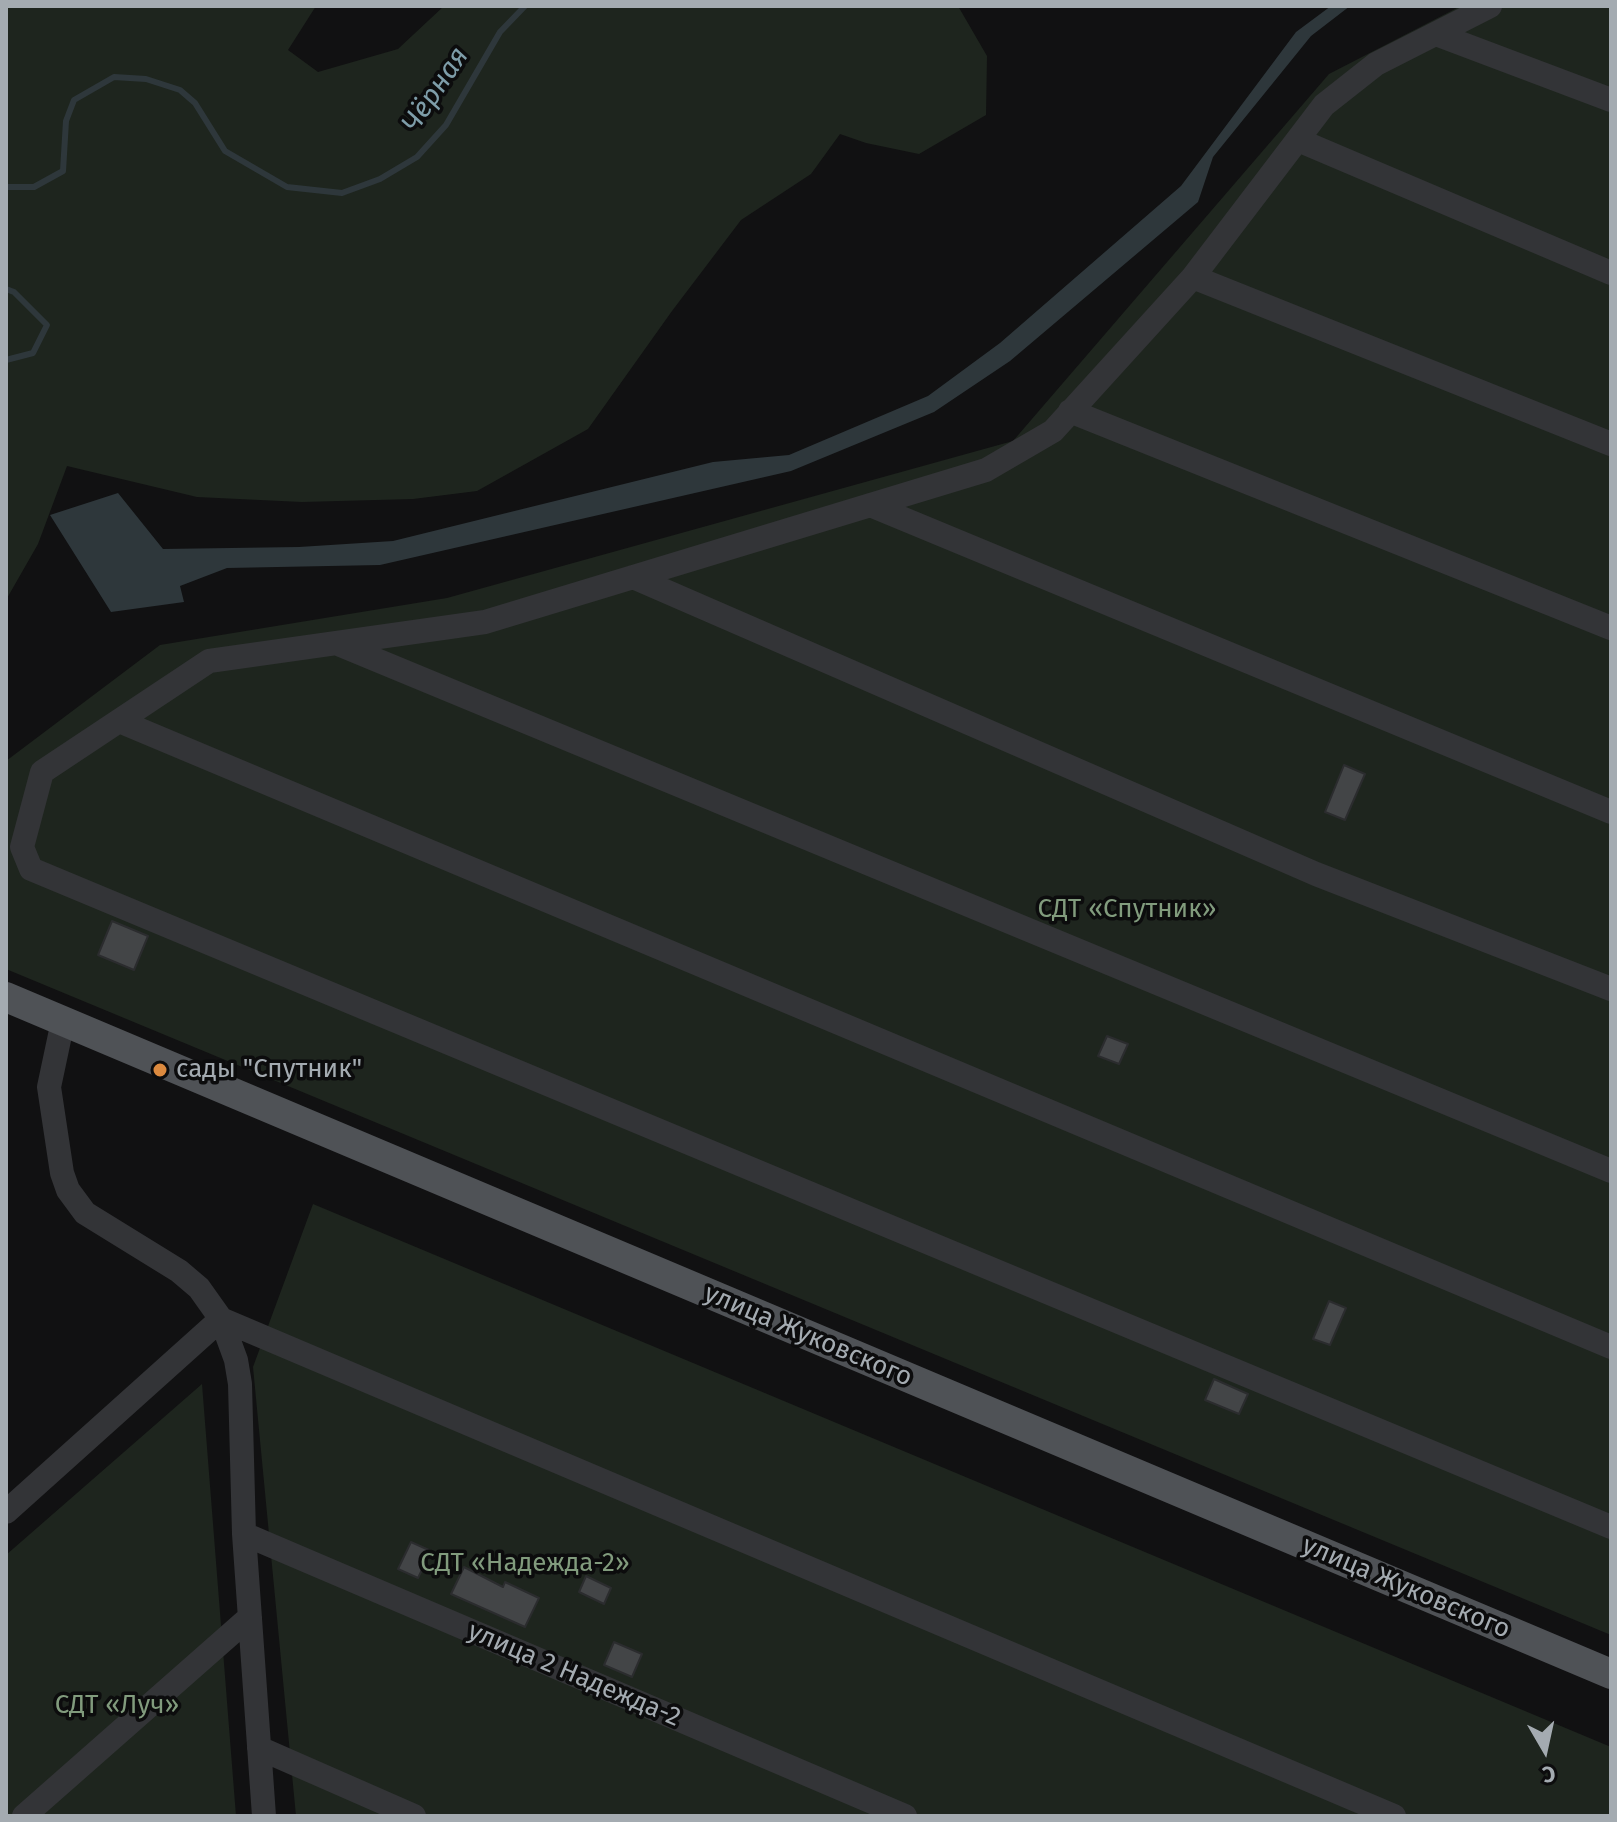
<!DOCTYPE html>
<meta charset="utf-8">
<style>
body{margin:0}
#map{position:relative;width:1617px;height:1822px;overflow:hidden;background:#111112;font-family:"Fira Sans",sans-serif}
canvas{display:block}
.frame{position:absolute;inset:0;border:8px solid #a4abb1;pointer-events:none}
.north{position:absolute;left:1505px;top:1710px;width:80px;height:80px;-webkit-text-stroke:6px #0c0c0d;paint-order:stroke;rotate:171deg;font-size:22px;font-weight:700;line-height:32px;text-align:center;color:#a4abb1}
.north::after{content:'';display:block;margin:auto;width:28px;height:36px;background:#a4abb1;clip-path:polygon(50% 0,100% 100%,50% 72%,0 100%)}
</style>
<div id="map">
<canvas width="1617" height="1822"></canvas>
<div class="frame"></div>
<div class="north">С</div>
</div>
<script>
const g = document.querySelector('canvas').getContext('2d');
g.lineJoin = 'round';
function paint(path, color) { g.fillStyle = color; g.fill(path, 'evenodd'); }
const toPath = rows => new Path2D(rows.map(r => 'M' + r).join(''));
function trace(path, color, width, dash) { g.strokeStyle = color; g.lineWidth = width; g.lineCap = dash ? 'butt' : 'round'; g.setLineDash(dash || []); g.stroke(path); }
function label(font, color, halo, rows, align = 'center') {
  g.font = font + ' "Fira Sans",sans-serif'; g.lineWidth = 7; g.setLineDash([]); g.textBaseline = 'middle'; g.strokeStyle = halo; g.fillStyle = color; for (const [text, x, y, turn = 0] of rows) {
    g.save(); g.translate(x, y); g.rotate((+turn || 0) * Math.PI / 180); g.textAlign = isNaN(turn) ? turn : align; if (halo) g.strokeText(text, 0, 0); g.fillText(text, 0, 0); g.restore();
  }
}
const green = toPath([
 [6,6,316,6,288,50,318,72,398,49,444,6,958,6,987,56,986,115,919,154,866,143,840,134,811,174,741,220,672,311,588,429,477,491,413,499,302,502,197,497,67,466,38,544,6,600],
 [1461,6,1611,6,1611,1635,6,969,6,761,160,645,447,598,1013,441,1329,74],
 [313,1204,1611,1747,1611,1816,296,1816,253,1367],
 [202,1384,236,1816,6,1816,6,1555]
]);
const water = toPath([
 [1331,6,1350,6,1311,36,1213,157,1198,202,1010,361,934,412,791,471,380,565,227,568,180,586,184,602,111,612,50,515,118,493,163,549,299,547,393,541,713,462,789,455,928,396,1000,343,1181,186,1296,32]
]);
const stream = toPath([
 [6,187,34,187,63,171,66,121,74,100,114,77,146,79,180,90,195,103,225,151,287,187,342,193,380,179,417,157,446,125,500,32,525,6],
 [6,289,14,292,47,325,33,353,6,360]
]);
const building = toPath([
 [1344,765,1365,774,1345,820,1325,812,1344,765],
 [112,921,148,936,134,970,98,955,112,921],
 [1107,1036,1128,1044,1119,1064,1098,1056,1107,1036],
 [1329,1301,1346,1308,1330,1345,1313,1339,1329,1301],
 [1214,1379,1248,1394,1239,1414,1205,1400,1214,1379],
 [411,1542,431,1551,418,1578,398,1569,411,1542],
 [464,1567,503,1587,505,1582,539,1598,525,1627,451,1594,464,1567],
 [586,1576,611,1588,604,1604,579,1592,586,1576],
 [614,1642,642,1654,632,1677,604,1665,614,1642]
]);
const minor = toPath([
 [1490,6,1376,64,1324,105,1193,277,1053,431,986,470,485,622,209,661,42,772,22,847,31,869,1611,1527],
 [1436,34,1611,100],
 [1298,140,1611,273],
 [1193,277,1611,444],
 [1070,411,1611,628],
 [870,505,1611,812],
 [633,577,1316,874,1611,989],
 [338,644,1611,1171],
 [119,721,1611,1347],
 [63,1021,49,1087,62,1173,68,1190,85,1213,179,1271,199,1288,221,1319,236,1360,240,1384,244,1534,264,1816],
 [6,1512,221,1319,1394,1816],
 [244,1534,905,1816],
 [259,1748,414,1816],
 [24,1816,250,1617]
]);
const major = toPath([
 [6,997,1611,1674]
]);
const markers = [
 [160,1070,8,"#dc8a3f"]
];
const parkNames = [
 ["СДТ «Спутник»",1127,910],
 ["СДТ «Надежда-2»",525,1564],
 ["СДТ «Луч»",117,1706]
];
const poiNames = [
 ["сады \"Спутник\"",176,1070]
];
const streetNames = [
 ["улица Жуковского",808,1336,23],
 ["улица Жуковского",1406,1588,23],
 ["улица 2 Надежда-2",574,1675,23]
];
const waterNames = [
 ["Чёрная",436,90,-56]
];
paint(green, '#1e251e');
paint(water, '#2e373b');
trace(stream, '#2e373b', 6);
paint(building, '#434547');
trace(building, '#2b2c2e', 2);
trace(minor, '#333437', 24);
trace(major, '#4f5256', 30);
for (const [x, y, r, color] of markers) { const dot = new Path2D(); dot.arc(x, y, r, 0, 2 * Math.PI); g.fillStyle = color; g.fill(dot); trace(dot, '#0c0c0d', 3); }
label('26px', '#819b7d', '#0c0c0d', parkNames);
label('26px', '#a4abb1', '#0c0c0d', poiNames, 'left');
label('26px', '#a4abb1', '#0c0c0d', streetNames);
label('italic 28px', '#7e9da9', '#0c0c0d', waterNames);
</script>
